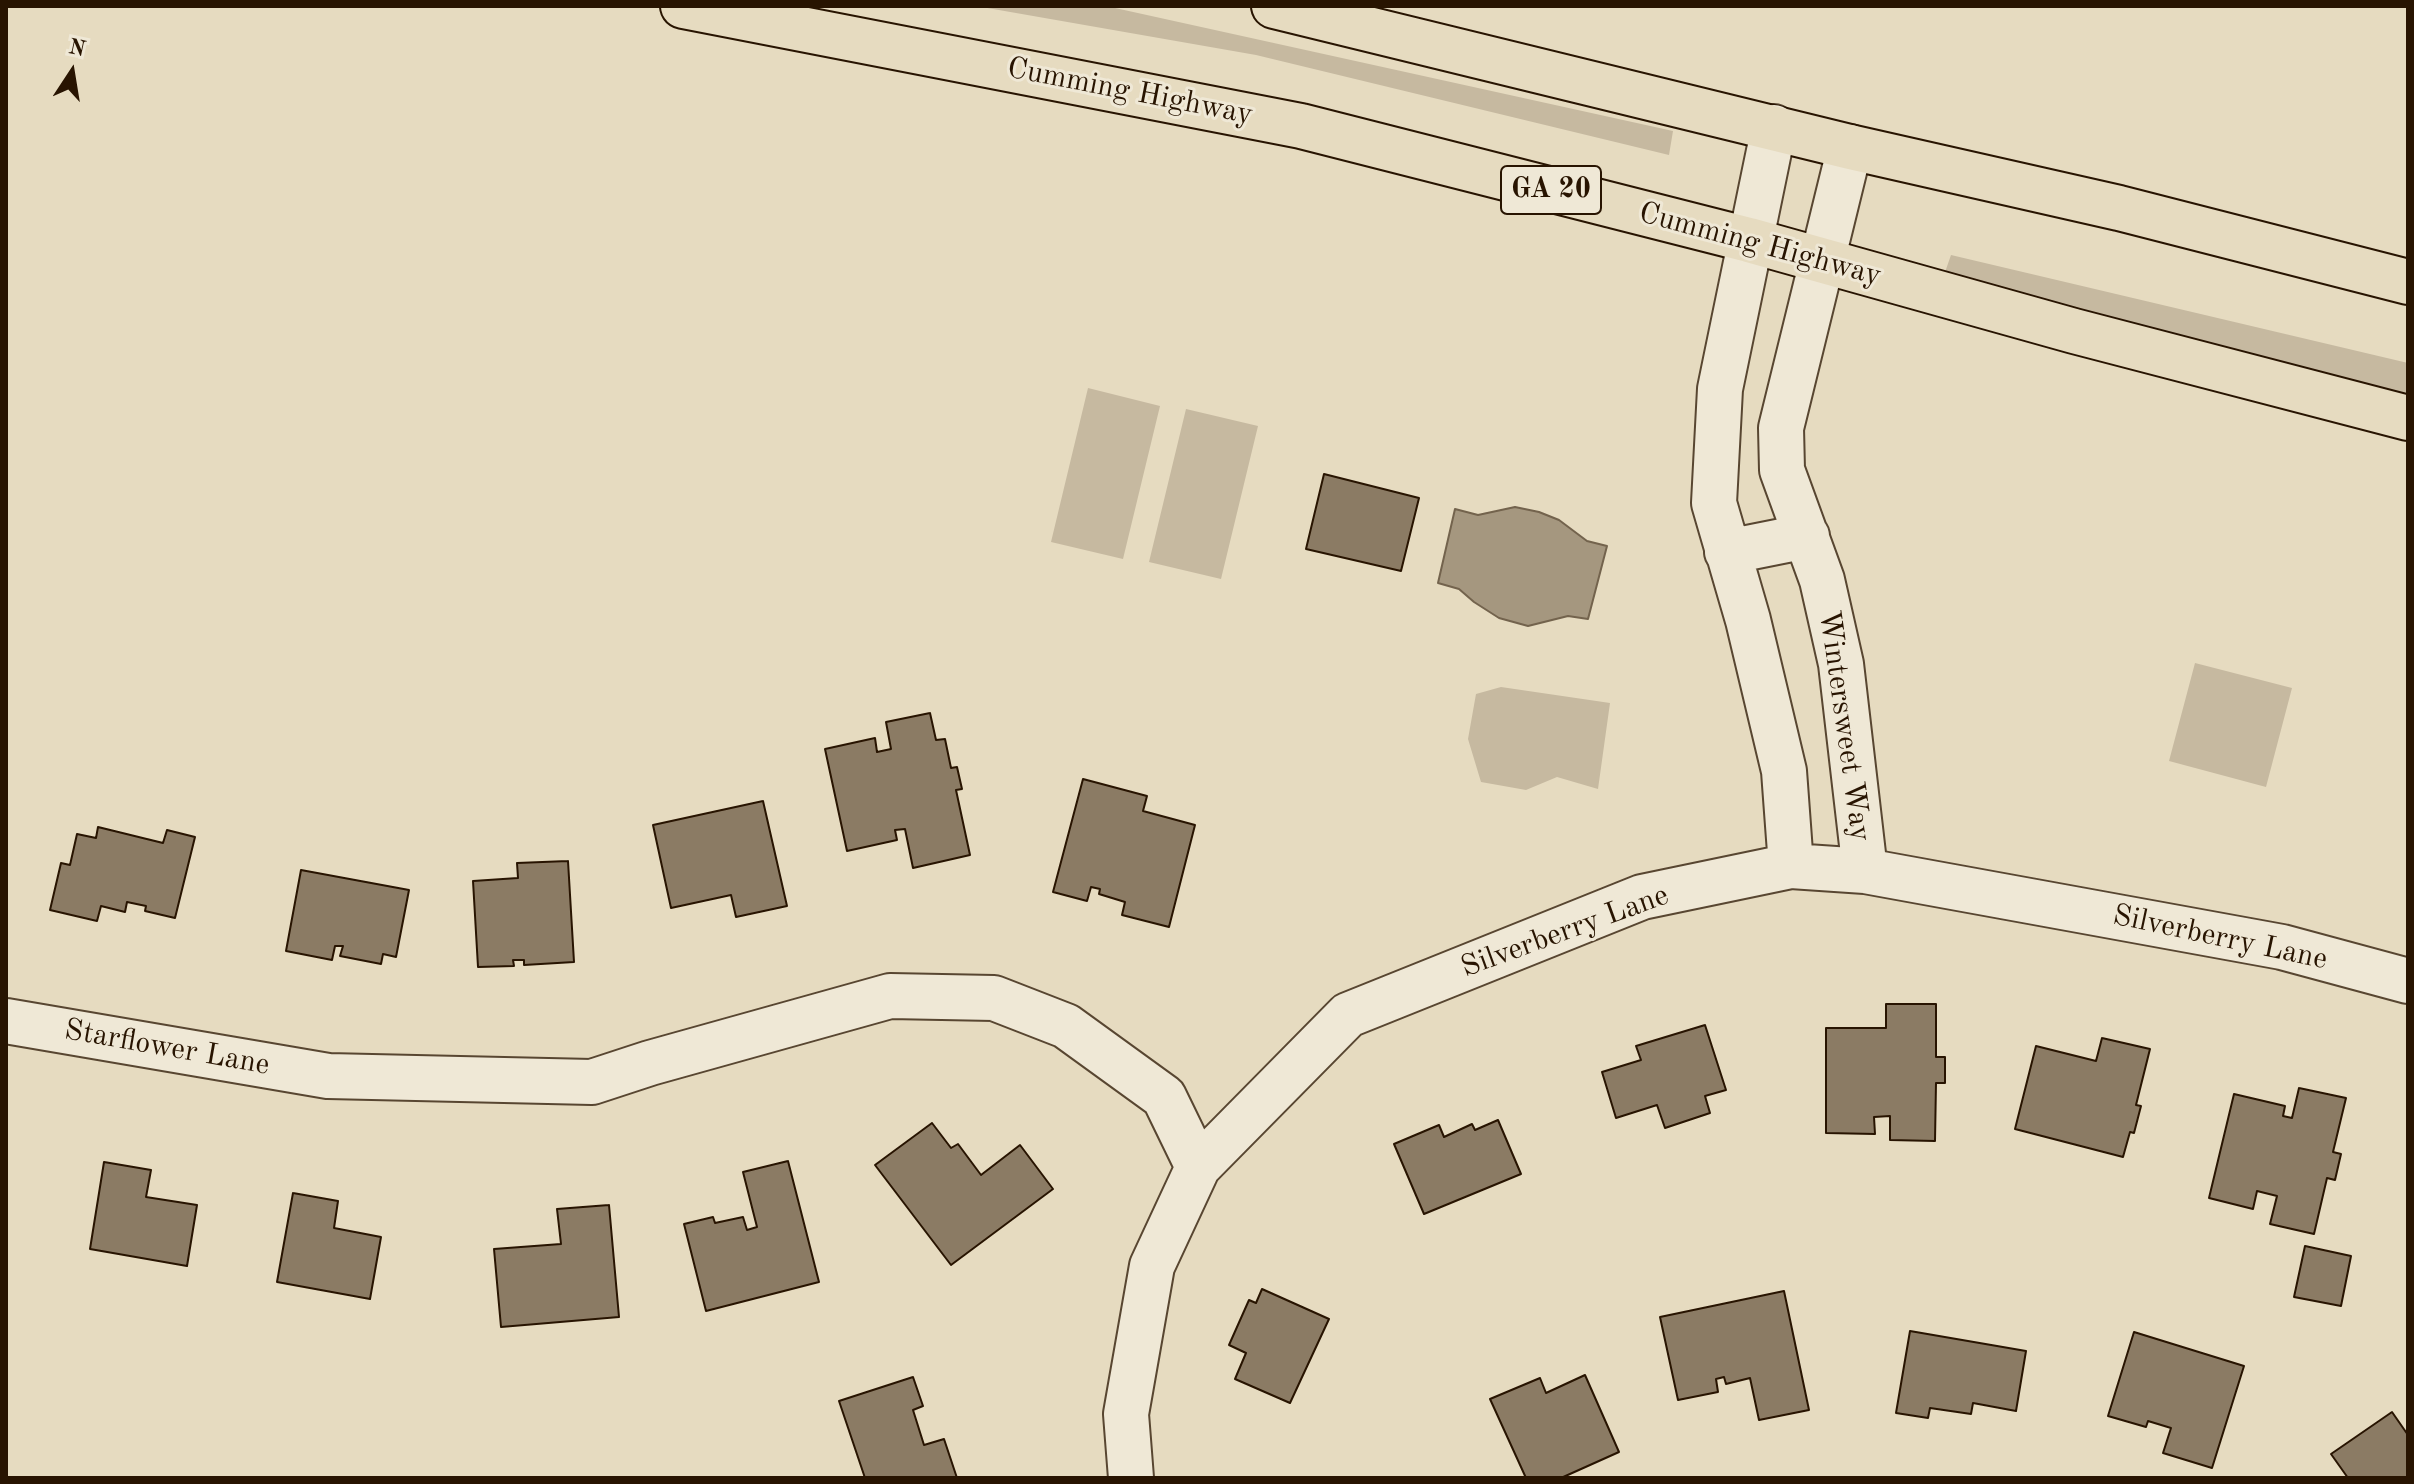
<!DOCTYPE html>
<style>
body{margin:0}
#map{position:relative;width:2414px;height:1484px;overflow:hidden;background:#e6dbc0;font-family:"Old Standard TT",serif}
canvas{display:block}
.frame{position:absolute;inset:0;border:8px solid #281401;pointer-events:none}
.north{position:absolute;left:32px;top:32px;width:80px;height:80px;-webkit-text-stroke:6px #efe8d6;paint-order:stroke;rotate:12deg;font-size:22px;font-weight:700;line-height:32px;text-align:center;color:#281401}
.north::after{content:'';display:block;margin:auto;width:28px;height:36px;background:#281401;clip-path:polygon(50% 0,100% 100%,50% 72%,0 100%)}
</style>
<div id="map">
<canvas width="2414" height="1484"></canvas>
<div class="frame"></div>
<div class="north">N</div>
</div>
<script>
const g = document.querySelector('canvas').getContext('2d');
g.lineJoin = 'round';
function paint(path, color) { g.fillStyle = color; g.fill(path, 'evenodd'); }
const toPath = rows => new Path2D(rows.map(r => 'M' + r).join(''));
function trace(path, color, width, dash) { g.strokeStyle = color; g.lineWidth = width; g.lineCap = dash ? 'butt' : 'round'; g.setLineDash(dash || []); g.stroke(path); }
function label(font, color, halo, rows, align = 'center') {
  g.font = font + ' "Old Standard TT",serif'; g.lineWidth = 6; g.setLineDash([]); g.textBaseline = 'middle'; g.strokeStyle = halo; g.fillStyle = color; for (const [text, x, y, turn = 0] of rows) {
    g.save(); g.translate(x, y); g.rotate((+turn || 0) * Math.PI / 180); g.textAlign = isNaN(turn) ? turn : align; if (halo) g.strokeText(text, 0, 0); g.fillText(text, 0, 0); g.restore();
  }
}
const green = toPath([
 [976,6,1106,6,1673,131,1669,155,1256,55],
 [1951,255,2408,363,2408,397,1943,278],
 [1088,388,1160,406,1123,559,1051,542],
 [1186,409,1258,426,1221,579,1149,562],
 [2195,663,2292,688,2266,787,2169,761],
 [1501,687,1610,703,1598,789,1557,777,1526,790,1481,782,1468,739,1476,694]
]);
const water = toPath([
 [1515,507,1539,512,1559,520,1587,541,1607,546,1588,619,1568,616,1528,626,1499,618,1474,602,1459,589,1438,583,1455,509,1478,515,1515,507]
]);
const building = toPath([
 [1324,474,1419,498,1401,571,1306,549,1324,474],
 [930,713,936,740,945,739,951,768,957,767,962,789,956,790,970,855,913,868,905,829,895,830,897,840,847,851,825,749,875,738,877,752,891,749,886,722,930,713],
 [1083,779,1147,796,1143,811,1195,825,1169,927,1122,915,1125,902,1099,894,1100,889,1091,887,1087,901,1053,892,1083,779],
 [763,801,787,906,736,917,731,895,671,908,653,825,763,801],
 [98,827,163,843,167,830,195,837,175,918,145,911,146,906,127,902,125,912,101,906,97,921,50,910,61,863,70,865,77,834,96,838,98,827],
 [568,861,574,962,524,965,524,960,513,960,514,966,478,967,473,881,518,878,517,863,568,861],
 [301,870,409,890,396,957,383,954,381,964,340,956,343,946,335,946,332,960,286,951,301,870],
 [1886,1004,1936,1004,1936,1057,1945,1057,1945,1083,1936,1083,1935,1141,1890,1140,1890,1116,1874,1117,1875,1134,1826,1133,1826,1028,1886,1028,1886,1004],
 [1705,1025,1726,1090,1705,1096,1710,1113,1665,1128,1657,1105,1616,1118,1602,1072,1641,1060,1636,1046,1705,1025],
 [2102,1038,2150,1049,2136,1105,2141,1106,2134,1133,2130,1132,2123,1157,2015,1129,2036,1046,2096,1061,2102,1038],
 [2299,1088,2346,1098,2333,1152,2341,1154,2335,1180,2327,1178,2314,1234,2270,1224,2277,1196,2257,1191,2253,1209,2209,1198,2234,1094,2285,1106,2283,1116,2292,1118,2299,1088],
 [1498,1120,1521,1174,1424,1214,1394,1144,1439,1125,1444,1137,1472,1124,1475,1130,1498,1120],
 [932,1123,951,1148,958,1144,981,1175,1020,1145,1053,1189,951,1265,875,1165,932,1123],
 [788,1161,819,1282,706,1311,684,1224,713,1217,715,1223,743,1217,747,1230,757,1227,743,1172,788,1161],
 [104,1162,151,1170,146,1197,197,1205,187,1266,90,1249,104,1162],
 [293,1193,338,1201,334,1228,381,1237,370,1299,277,1282,293,1193],
 [609,1205,619,1317,501,1327,494,1249,561,1244,557,1209,609,1205],
 [2305,1246,2351,1256,2341,1306,2294,1297,2305,1246],
 [1262,1289,1329,1319,1290,1403,1235,1379,1246,1353,1229,1345,1249,1300,1256,1303,1262,1289],
 [1784,1291,1809,1410,1759,1420,1750,1378,1726,1384,1724,1377,1716,1379,1718,1392,1678,1400,1660,1317,1784,1291],
 [1910,1331,2026,1351,2016,1411,1973,1403,1971,1414,1930,1408,1928,1418,1896,1413,1910,1331],
 [2134,1332,2244,1366,2212,1468,2163,1453,2171,1428,2148,1421,2146,1427,2108,1416,2134,1332],
 [1585,1375,1619,1452,1561,1478,1526,1478,1490,1399,1540,1378,1546,1393,1585,1375],
 [913,1377,923,1406,913,1410,924,1445,944,1439,957,1478,865,1478,839,1401,913,1377],
 [2392,1412,2408,1435,2408,1478,2348,1478,2331,1454,2392,1412]
]);
const minor = toPath([
 [1774,127,1720,389,1714,503,1748,620,1784,771,1791,866],
 [1850,147,1781,428,1782,470,1822,580,1841,664,1865,871],
 [1727,552,1807,536],
 [6,1021,328,1076,592,1082,650,1063,890,996,994,998,1066,1026,1164,1097,1198,1167],
 [1131,1478,1126,1414,1152,1266,1198,1167,1348,1015,1642,897,1791,866,1865,871,2282,947,2408,981]
]);
const highway = toPath([
 [683,6,1301,126,1749,240,2074,331,2408,418],
 [1274,6,1850,147,2119,208,2408,282]
]);
const shields = [
 [1551,190,100]
];
const shieldNames = [
 ["GA 20",1551,190]
];
const streetNames = [
 ["Cumming Highway",1130,92,11],
 ["Cumming Highway",1760,245,15],
 ["Wintersweet Way",1844,726,82],
 ["Silverberry Lane",1565,932,-20],
 ["Silverberry Lane",2220,938,12],
 ["Starflower Lane",167,1048,10]
];
paint(green, '#c6b9a0');
paint(water, '#a5977f');
trace(water, '#73634d', 2);
paint(building, '#8b7b64');
trace(building, '#281401', 2);
trace(minor, '#584631', 48);
trace(highway, '#281401', 48);
trace(minor, '#efe8d6', 44);
trace(highway, '#e6dbc0', 44);
for (const [x, y, w] of shields) { const box = new Path2D(); box.roundRect(x - w / 2, y - 24, w, 48, 6); g.fillStyle = '#efe8d6'; g.fill(box); trace(box, '#281401', 2); }
label('bold 28px', '#281401', null, shieldNames);
label('30px', '#281401', '#efe8d6', streetNames);
</script>
